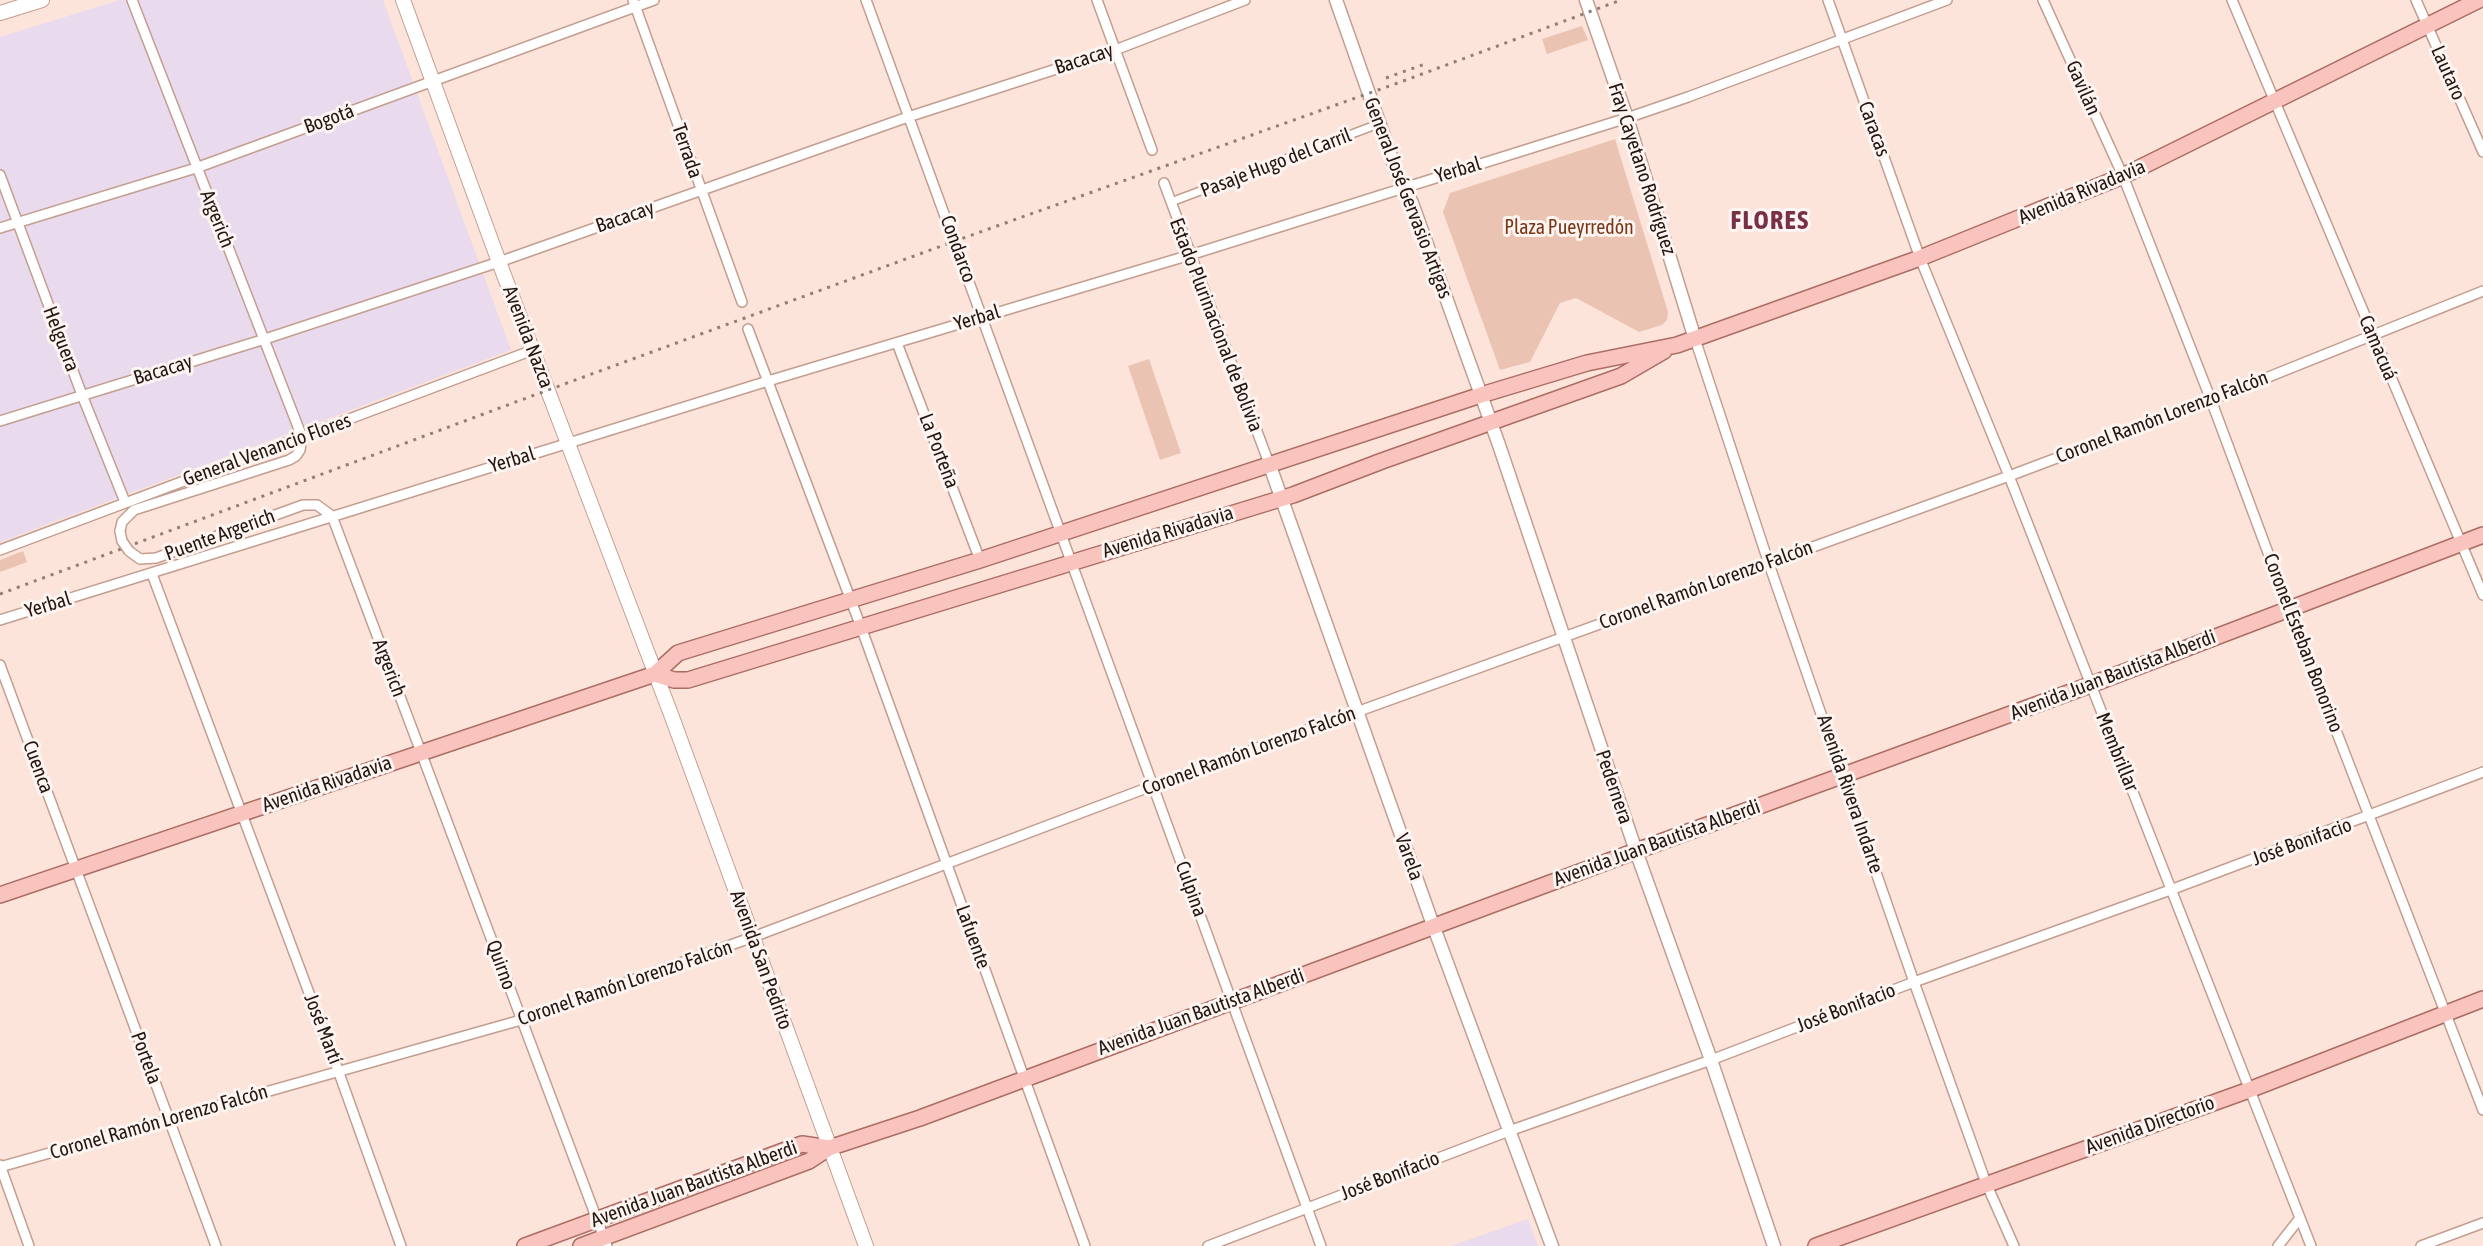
<!DOCTYPE html>
<meta charset="utf-8">
<style>
body{margin:0}
canvas{display:block;background:#fce4db}
</style>
<canvas width="2483" height="1246"></canvas>
<script>
const g = document.querySelector('canvas').getContext('2d');
g.lineJoin = 'round';
function paint(path, color) { g.fillStyle = color; g.fill(path, 'evenodd'); }
const toPath = rows => new Path2D(rows.map(r => 'M' + r).join(''));
function trace(path, color, width, dash) { g.strokeStyle = color; g.lineWidth = width; g.lineCap = dash ? 'butt' : 'round'; g.setLineDash(dash || []); g.stroke(path); }
function label(font, color, halo, rows, align = 'center') {
  g.font = font + ' "Asap Condensed",sans-serif'; g.lineWidth = 6; g.setLineDash([]); g.textBaseline = 'middle'; g.strokeStyle = halo; g.fillStyle = color; for (const [text, x, y, turn = 0] of rows) {
    g.save(); g.translate(x, y); g.rotate((+turn || 0) * Math.PI / 180); g.textAlign = isNaN(turn) ? turn : align; if (halo) g.strokeText(text, 0, 0); g.fillText(text, 0, 0); g.restore();
  }
}
const commercial = toPath([
 [120,0,383,0,511,350,0,542,0,37],
 [1528,1219,1538,1246,1451,1246]
]);
const green = toPath([
 [1582,26,1588,40,1547,54,1542,39],
 [1615,139,1668,312,1667,320,1662,325,1639,332,1576,298,1560,303,1530,362,1500,370,1443,212,1450,193],
 [1149,359,1181,453,1160,460,1128,366],
 [23,551,27,562,0,572,0,560]
]);
const pedestrian = toPath([
 [1171,202,1381,123]
]);
const minor = toPath([
 [633,0,742,302],
 [866,0,1321,1246],
 [1097,0,1152,150],
 [1828,0,1920,258,2009,476,2311,1246],
 [2043,0,2123,176,2211,400,2289,609,2483,1110],
 [2232,0,2483,595],
 [2416,0,2483,152],
 [0,175,82,395,125,502],
 [1164,183,1270,466],
 [0,228,196,168,654,0],
 [748,329,861,627,1085,1246],
 [1695,339,1769,564,1914,982,1986,1183,2014,1246],
 [897,343,980,560],
 [0,421,265,339,499,262,908,117,1115,50,1245,0],
 [332,516,607,1246],
 [120,531,122,522,134,510,289,460,296,456,300,450,302,437,132,0],
 [0,550,533,350],
 [129,551,140,559,156,558,303,505,317,505,332,516],
 [152,574,339,1073,401,1246],
 [0,620,768,381,1190,255,1627,118,1688,97,1947,0],
 [0,665,216,1246],
 [0,1165,29,1246],
 [0,1167,521,1020,753,937,1152,786,2009,476,2211,400,2483,291],
 [1208,1246,1509,1131,1711,1060,1914,982,2173,889,2483,772],
 [2278,1246,2300,1218],
 [2421,1246,2483,1223]
]);
const tertiary = toPath([
 [1336,0,1398,176,1412,203,1499,445,1636,851,1711,1060,1774,1246],
 [1586,0,1627,118,1695,339],
 [1270,466,1433,925,1552,1246]
]);
const secondary = toPath([
 [403,0,499,262,672,717,866,1246],
 [0,13,42,0]
]);
const primary = toPath([
 [655,674,674,680,688,680,1293,495,1382,461,1621,376,1664,351],
 [0,895,655,674,678,653,980,560,1481,395,1587,363,1677,345,1920,258,2123,176,2479,0],
 [525,1246,802,1144,829,1148],
 [581,1246,809,1161,829,1148,920,1118,1636,851,2090,685,2483,535],
 [1816,1246,2249,1090,2483,999]
]);
const rail = toPath([
 [1386,78,1425,64],
 [0,594,548,390,955,241,1406,80,1621,0]
]);
const minorBridge = toPath([
 [120,531,122,541,129,551]
]);
const streetNames = [
 ["Bacacay",1084,59,-18],
 ["Lautaro",2448,73,66],
 ["Gavilán",2083,88,66],
 ["Bogotá",329,119,-20],
 ["Caracas",1874,129,70],
 ["Terrada",687,151,71],
 ["Pasaje Hugo del Carril",1276,163,-21],
 ["Fray Cayetano Rodríguez",1642,169,72],
 ["Yerbal",1458,170,-17],
 ["Avenida Rivadavia",2082,192,-23],
 ["General José Gervasio Artigas",1408,198,69],
 ["Bacacay",625,217,-19],
 ["Argerich",217,219,68],
 ["Condarco",958,249,70],
 ["Yerbal",977,318,-17],
 ["Estado Plurinacional de Bolivia",1216,325,69],
 ["Avenida Nazca",528,337,69],
 ["Helguera",61,339,69],
 ["Camacuá",2378,348,67],
 ["Bacacay",163,370,-17],
 ["Coronel Ramón Lorenzo Falcón",2162,417,-21],
 ["General Venancio Flores",267,450,-20],
 ["La Porteña",939,451,69],
 ["Yerbal",512,460,-17],
 ["Avenida Rivadavia",1168,532,-17],
 ["Puente Argerich",220,535,-20],
 ["Coronel Ramón Lorenzo Falcón",1706,585,-20],
 ["Yerbal",48,605,-17],
 ["Coronel Esteban Bonorino",2303,643,69],
 ["Argerich",389,668,69],
 ["Avenida Juan Bautista Alberdi",2113,675,-21],
 ["Coronel Ramón Lorenzo Falcón",1249,751,-20],
 ["Membrillar",2117,752,68],
 ["Cuenca",38,767,70],
 ["Avenida Rivadavia",327,784,-19],
 ["Pedernera",1614,787,71],
 ["Avenida Rivera Indarte",1850,794,71],
 ["José Bonifacio",2302,842,-20],
 ["Avenida Juan Bautista Alberdi",1657,843,-20],
 ["Varela",1409,857,70],
 ["Culpina",1191,889,70],
 ["Lafuente",973,937,70],
 ["Avenida San Pedrito",761,960,70],
 ["Quirno",501,965,70],
 ["Coronel Ramón Lorenzo Falcón",625,983,-19],
 ["José Bonifacio",1846,1008,-21],
 ["Avenida Juan Bautista Alberdi",1201,1012,-20],
 ["José Martí",323,1029,69],
 ["Portela",146,1058,70],
 ["Coronel Ramón Lorenzo Falcón",159,1122,-16],
 ["Avenida Directorio",2150,1125,-20],
 ["José Bonifacio",1390,1176,-21],
 ["Avenida Juan Bautista Alberdi",694,1184,-20]
];
const parkNames = [
 ["Plaza Pueyrredón",1569,228]
];
const districtNames = [
 ["FLORES",1770,221]
];
paint(commercial, '#e9daed');
paint(green, '#ebc3b2');
trace(pedestrian, '#c39e8f', 10);
trace(minor, '#c39e8f', 12);
trace(tertiary, '#c39e8f', 15);
trace(secondary, '#c39e8f', 16);
trace(primary, '#ab6d64', 18);
trace(pedestrian, '#fff', 7);
trace(minor, '#fff', 9);
trace(tertiary, '#fff', 12);
trace(secondary, '#fff', 14);
trace(primary, '#f8c4bd', 15);
trace(rail, '#917e77', 3, [3, 6]);
trace(minorBridge, '#c39e8f', 12, []);
trace(minorBridge, '#fff', 9);
label('20px', '#241611', '#fdf5f2', streetNames);
label('20px', '#7b3616', '#fdf5f2', parkNames);
g.letterSpacing = '1.5px';
label('bold 26px', '#783144', '#fdf5f2', districtNames);
g.letterSpacing = '0px';
</script>
